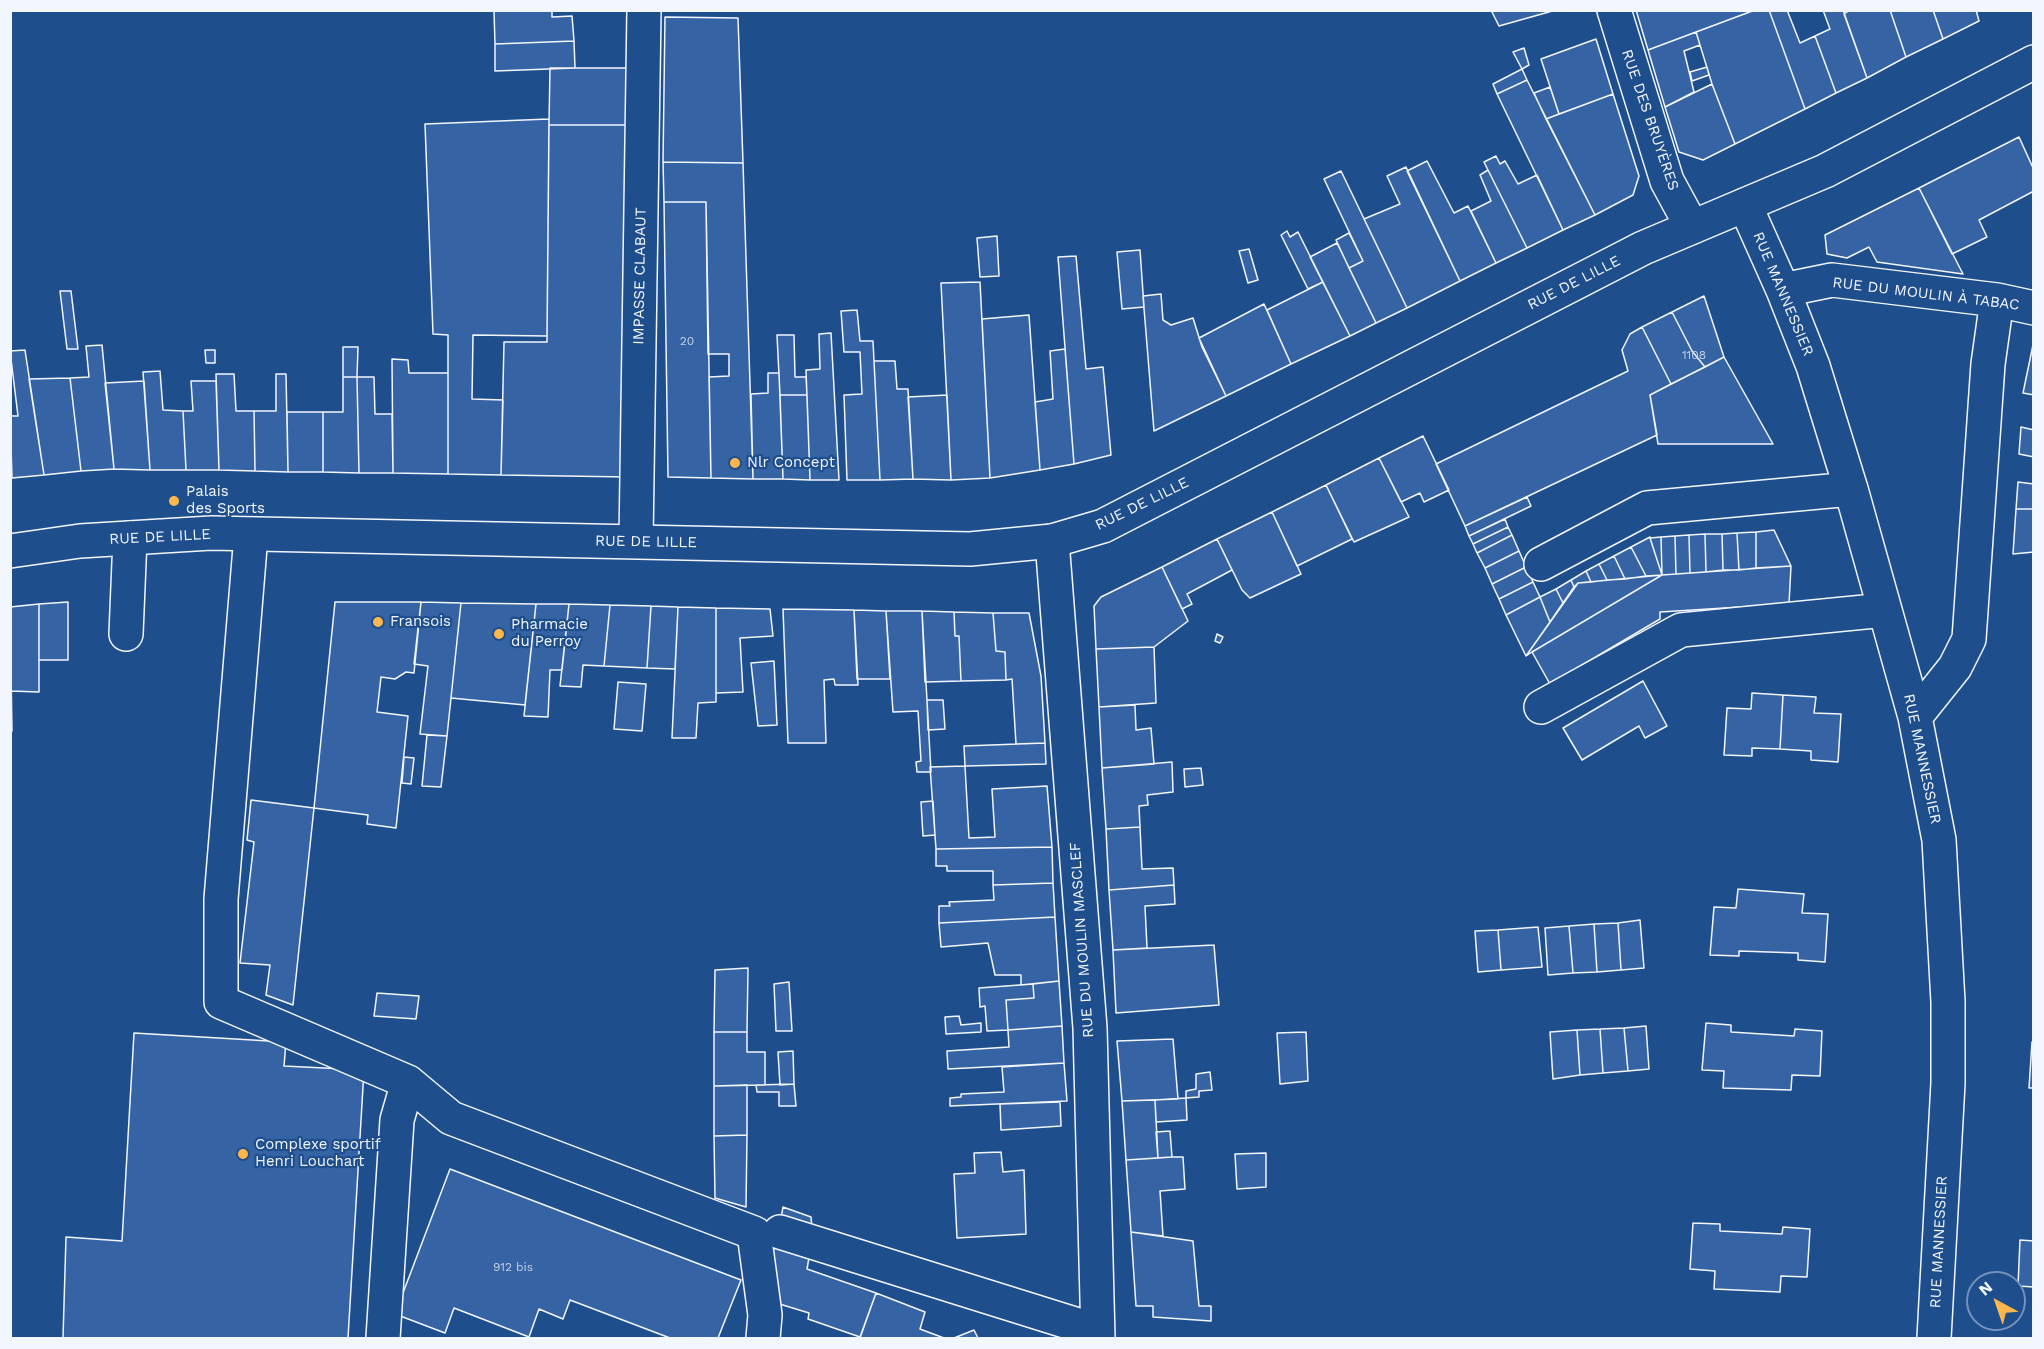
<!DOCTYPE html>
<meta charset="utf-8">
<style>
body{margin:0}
#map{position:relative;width:2044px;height:1349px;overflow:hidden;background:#1f4e8c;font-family:"Work Sans",sans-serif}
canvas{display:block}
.frame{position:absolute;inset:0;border:12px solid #f2f6ff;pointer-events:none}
.north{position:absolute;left:1966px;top:1271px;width:60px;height:60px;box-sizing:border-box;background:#1f4e8c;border:2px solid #7391ba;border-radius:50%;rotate:320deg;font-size:16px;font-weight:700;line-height:24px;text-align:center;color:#f2f6ff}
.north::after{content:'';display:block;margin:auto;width:21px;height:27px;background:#ffb74d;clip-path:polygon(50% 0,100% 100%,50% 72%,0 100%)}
</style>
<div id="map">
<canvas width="2044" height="1349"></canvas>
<div class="frame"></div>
<div class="north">N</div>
</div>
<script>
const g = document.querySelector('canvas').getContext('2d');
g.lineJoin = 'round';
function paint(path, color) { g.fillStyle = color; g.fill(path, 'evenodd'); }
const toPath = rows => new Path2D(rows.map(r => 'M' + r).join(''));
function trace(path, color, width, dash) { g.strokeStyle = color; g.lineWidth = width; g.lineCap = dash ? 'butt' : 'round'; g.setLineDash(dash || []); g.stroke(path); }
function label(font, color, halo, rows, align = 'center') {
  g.font = font + ' "Work Sans",sans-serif'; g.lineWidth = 4.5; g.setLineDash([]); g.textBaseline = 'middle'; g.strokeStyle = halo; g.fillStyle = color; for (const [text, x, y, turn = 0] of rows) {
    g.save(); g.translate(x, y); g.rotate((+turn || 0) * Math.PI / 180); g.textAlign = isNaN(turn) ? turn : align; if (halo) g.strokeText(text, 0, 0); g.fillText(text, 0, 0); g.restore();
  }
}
const building = toPath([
 [482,10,552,10,552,17,572,16,574,41,495,44,494,11,482,10],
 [1491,10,1556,10,1499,26,1491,10],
 [1636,10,1755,10,1648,50,1636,10],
 [1755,10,1769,10,1805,109,1735,144,1712,84,1696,32,1755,10],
 [1769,10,1787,10,1800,43,1815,36,1836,93,1805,109,1769,10],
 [1823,10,1843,10,1867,78,1836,93,1815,36,1830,29,1823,10],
 [1850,10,1890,10,1906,57,1867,78,1844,14,1850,10],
 [1890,10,1933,10,1943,39,1906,57,1890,10],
 [1933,10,1976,10,1979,21,1943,39,1933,10],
 [665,17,738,18,743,163,663,162,665,17],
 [1696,32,1700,45,1684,51,1694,92,1665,107,1648,50,1696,32],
 [1596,39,1613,94,1559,114,1541,59,1596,39],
 [574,41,575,68,495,71,495,44,574,41],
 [1524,48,1529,65,1522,69,1513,52,1524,48],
 [1707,67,1709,75,1692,81,1690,72,1707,67],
 [550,68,631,68,631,125,549,125,550,68],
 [1522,69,1527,80,1497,94,1493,84,1522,69],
 [1527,80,1595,215,1563,230,1497,94,1527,80],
 [1712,84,1735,144,1703,160,1679,152,1665,107,1712,84],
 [1550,87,1559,114,1546,119,1534,93,1550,87],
 [1613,94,1639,176,1633,195,1595,215,1546,119,1613,94],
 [549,119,547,336,473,335,472,399,503,400,501,475,448,474,448,335,433,334,425,124,549,119],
 [549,125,631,125,628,477,501,475,504,342,547,342,549,125],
 [2019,137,2034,170,2034,191,1979,220,1987,237,1952,254,1919,188,2019,137],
 [1496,156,1500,164,1505,161,1518,184,1537,175,1563,230,1527,248,1484,162,1496,156],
 [1427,161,1454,213,1468,206,1496,263,1460,281,1407,171,1427,161],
 [663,162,743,163,753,479,711,478,709,377,729,376,729,354,708,354,706,202,664,202,663,162],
 [1406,167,1460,281,1407,308,1364,219,1400,204,1387,176,1406,167],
 [1488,170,1527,248,1496,263,1471,211,1491,201,1480,175,1488,170],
 [1341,171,1407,308,1376,323,1349,268,1363,261,1324,179,1341,171],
 [1919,188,1963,274,1877,262,1869,247,1847,258,1827,254,1825,235,1919,188],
 [664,202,706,202,711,478,668,477,664,202],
 [1287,231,1290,237,1298,232,1323,282,1308,289,1281,235,1287,231],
 [1349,233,1363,261,1349,268,1336,240,1349,233],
 [997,236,999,276,980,277,977,238,997,236],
 [1337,243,1376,323,1350,336,1310,257,1337,243],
 [1249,249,1258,280,1248,283,1239,251,1249,249],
 [1140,250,1144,307,1122,309,1117,252,1140,250],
 [1076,256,1086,369,1103,367,1111,455,1074,464,1058,257,1076,256],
 [980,282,990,478,951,480,941,283,980,282],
 [1323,282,1350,336,1291,364,1267,310,1323,282],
 [60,291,71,291,78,349,67,349,60,291],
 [1161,294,1163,320,1171,325,1193,318,1202,347,1226,396,1154,431,1143,296,1161,294],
 [1704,296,1724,357,1705,367,1692,351,1672,312,1704,296],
 [1264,304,1291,364,1226,396,1199,338,1264,304],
 [857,310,860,341,873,341,880,480,847,480,844,395,862,394,860,352,844,352,841,311,857,310],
 [1672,312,1692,351,1705,367,1671,384,1642,327,1672,312],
 [1029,315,1040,470,990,478,982,319,1029,315],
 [1642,327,1671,384,1650,395,1657,435,1465,526,1436,464,1628,371,1622,350,1630,334,1642,327],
 [831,333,839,480,810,480,806,370,820,369,819,334,831,333],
 [777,335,794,335,795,377,806,377,807,395,780,395,777,335],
 [2034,340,2034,395,2023,393,2034,340],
 [102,345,114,469,81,471,70,378,89,377,86,346,102,345],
 [343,347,358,347,357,377,343,377,343,347],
 [1065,349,1074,464,1040,470,1035,402,1053,399,1050,351,1065,349],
 [25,350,44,475,12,478,10,416,18,416,10,351,25,350],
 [205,350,215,350,215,363,206,363,205,350],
 [1724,357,1773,444,1658,444,1650,395,1724,357],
 [392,359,408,360,409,373,448,373,448,474,393,473,392,359],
 [874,361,895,361,897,389,908,389,913,479,880,480,874,361],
 [160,371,163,410,183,411,186,470,150,470,143,372,160,371],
 [768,373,779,373,783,479,753,479,751,394,768,393,768,373],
 [216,374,234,374,236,411,254,411,255,471,219,470,216,374],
 [276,374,286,374,288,472,255,471,254,411,276,411,276,374],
 [343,377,357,377,359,473,323,472,323,412,343,412,343,377],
 [357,377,374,377,375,414,392,414,393,473,359,473,357,377],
 [70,378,81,471,44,475,29,379,70,378],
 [144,381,150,470,114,469,105,383,144,381],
 [191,381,216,381,219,470,186,470,183,411,193,411,191,381],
 [780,395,807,395,810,480,783,479,780,395],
 [947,395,951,480,913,479,908,397,947,395],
 [287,412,323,412,323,472,288,472,287,412],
 [2021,427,2034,430,2034,457,2019,454,2021,427],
 [1423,436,1449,490,1424,502,1420,493,1401,502,1379,458,1423,436],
 [1379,458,1409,517,1354,542,1326,485,1379,458],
 [2018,482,2034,484,2034,509,2016,509,2018,482],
 [1326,485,1352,539,1297,566,1272,512,1326,485],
 [1527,497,1531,506,1469,536,1465,526,1527,497],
 [2016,509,2034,509,2034,552,2013,554,2016,509],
 [1272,512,1301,574,1250,598,1242,590,1217,539,1272,512],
 [1505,519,1508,527,1473,544,1469,536,1505,519],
 [1508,527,1512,535,1477,553,1473,544,1508,527],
 [1774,530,1791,566,1756,568,1756,532,1774,530],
 [1756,532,1756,568,1739,570,1737,533,1756,532],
 [1737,533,1739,570,1723,570,1722,534,1737,533],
 [1705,534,1722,534,1723,570,1706,572,1705,534],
 [1705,534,1706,572,1690,573,1689,535,1705,534],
 [1512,535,1519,551,1485,568,1477,553,1512,535],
 [1689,535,1690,573,1676,574,1675,536,1689,535],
 [1675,536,1676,574,1662,575,1661,537,1675,536],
 [1650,537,1650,538,1662,575,1646,576,1631,547,1650,537],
 [1661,537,1662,575,1650,538,1661,537],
 [1217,539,1232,570,1187,594,1192,604,1182,609,1162,567,1217,539],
 [1631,547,1646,576,1625,579,1614,556,1631,547],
 [1519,551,1526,567,1492,584,1485,568,1519,551],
 [1614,556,1625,579,1607,580,1599,564,1614,556],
 [1599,564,1607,580,1591,582,1586,571,1599,564],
 [1791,566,1789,604,1660,612,1660,619,1550,684,1532,652,1662,575,1791,566],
 [1162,567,1188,621,1154,647,1096,649,1094,606,1101,597,1162,567],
 [1526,567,1533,582,1499,599,1492,584,1526,567],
 [1586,571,1591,582,1578,583,1574,587,1571,580,1586,571],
 [1662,575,1532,652,1526,656,1578,583,1662,575],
 [1571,580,1574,587,1563,603,1556,589,1571,580],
 [1533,582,1540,597,1506,615,1499,599,1533,582],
 [1556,589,1563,603,1550,622,1540,597,1556,589],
 [1540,597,1550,622,1526,656,1506,615,1540,597],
 [68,602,68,660,39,660,39,604,68,602],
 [335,602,421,602,414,673,406,672,395,679,381,677,377,712,408,716,396,828,367,824,368,815,314,808,335,602],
 [421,602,461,603,447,736,420,734,428,666,414,664,421,602],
 [461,603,536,604,525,705,451,698,461,603],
 [39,604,39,692,11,691,10,607,39,604],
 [536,604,569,604,562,670,550,670,548,717,524,716,536,604],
 [569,604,610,605,604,666,583,665,581,687,560,686,569,604],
 [610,605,651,606,647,668,604,666,610,605],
 [651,606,678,607,675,669,647,668,651,606],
 [678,607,716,608,716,702,698,703,696,738,672,738,678,607],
 [716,608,770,609,773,636,740,638,743,692,716,693,716,608],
 [783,609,854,610,858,685,835,685,834,679,824,680,826,743,788,743,783,609],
 [854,610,886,611,890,679,857,679,854,610],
 [886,611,922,611,931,772,917,772,916,762,921,761,918,711,893,712,886,611],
 [922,611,954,612,955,636,959,636,961,681,925,682,922,611],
 [954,612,993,613,996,651,1005,652,1006,680,961,681,959,636,955,636,954,612],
 [993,613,1029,613,1041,676,1045,743,1016,744,1012,679,1006,680,1005,652,996,651,993,613],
 [10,614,12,731,10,731,10,614],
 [1217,634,1223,637,1220,643,1215,641,1217,634],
 [1154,647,1156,703,1099,707,1096,649,1154,647],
 [774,661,777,725,758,726,751,663,774,661],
 [1643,681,1667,726,1645,738,1639,726,1582,760,1563,728,1643,681],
 [618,682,646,684,642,731,614,729,618,682],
 [1752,693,1783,695,1780,749,1752,748,1752,756,1724,755,1727,708,1751,709,1752,693],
 [1783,695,1816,697,1814,713,1841,714,1838,762,1811,760,1811,751,1780,749,1783,695],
 [927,700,943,700,945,729,928,730,927,700],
 [1135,705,1136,730,1151,728,1154,764,1102,768,1099,707,1135,705],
 [427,735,447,736,441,787,422,786,427,735],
 [1045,743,1046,764,965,766,964,746,1045,743],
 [404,757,414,758,411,784,402,783,404,757],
 [1172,762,1173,792,1147,795,1148,805,1139,806,1140,827,1106,829,1102,768,1172,762],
 [965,766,969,838,995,837,992,789,1047,786,1052,847,936,849,930,767,965,766],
 [1201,768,1203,785,1185,787,1184,769,1201,768],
 [251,800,314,808,293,1005,266,995,270,965,240,963,254,842,247,840,251,800],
 [933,801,935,835,923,836,921,802,933,801],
 [1140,827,1142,869,1173,868,1174,885,1109,890,1106,829,1140,827],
 [1052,847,1053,883,993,885,993,871,947,871,947,866,936,866,936,849,1052,847],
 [1053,883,1055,917,939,923,939,906,950,906,949,902,994,900,993,885,1053,883],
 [1174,885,1175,904,1145,906,1147,948,1113,950,1109,890,1174,885],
 [1738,889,1804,894,1802,913,1828,914,1825,962,1798,960,1798,953,1739,951,1739,956,1710,955,1714,907,1736,908,1738,889],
 [1055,917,1059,981,1021,985,1021,975,995,975,988,943,941,947,939,923,1055,917],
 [1640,920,1644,968,1621,970,1618,923,1640,920],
 [1618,923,1621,970,1597,972,1594,924,1618,923],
 [1594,924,1597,972,1573,973,1569,926,1594,924],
 [1569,926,1573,973,1548,975,1545,928,1569,926],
 [1538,927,1542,967,1501,970,1498,930,1538,927],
 [1498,930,1501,970,1478,972,1475,931,1498,930],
 [1214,945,1219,1005,1116,1013,1113,950,1214,945],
 [748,968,747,1032,714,1032,715,970,748,968],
 [1059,981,1062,1026,1008,1030,1006,1000,1034,998,1033,984,1059,981],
 [789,982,792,1031,776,1031,774,984,789,982],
 [1033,984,1034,998,1006,1000,1008,1030,987,1031,985,1006,980,1007,979,988,1033,984],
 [377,993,419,996,416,1019,374,1016,377,993],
 [959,1016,961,1025,981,1023,981,1032,946,1034,945,1017,959,1016],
 [1706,1023,1731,1025,1731,1032,1794,1036,1795,1029,1822,1031,1820,1076,1792,1075,1791,1090,1723,1088,1724,1071,1702,1070,1706,1023],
 [1062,1026,1064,1063,948,1069,947,1051,1009,1047,1008,1030,1062,1026],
 [1646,1026,1649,1069,1628,1071,1624,1028,1646,1026],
 [1624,1028,1628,1071,1603,1073,1600,1029,1624,1028],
 [1600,1029,1603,1073,1580,1075,1577,1030,1600,1029],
 [1577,1030,1580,1075,1553,1079,1550,1032,1577,1030],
 [714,1032,747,1032,747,1052,765,1052,765,1085,714,1086,714,1032],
 [1306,1032,1308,1081,1280,1084,1277,1033,1306,1032],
 [134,1033,286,1042,284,1066,364,1070,348,1338,63,1338,66,1237,122,1241,134,1033],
 [1173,1039,1178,1099,1122,1101,1117,1041,1173,1039],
 [2032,1042,2034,1042,2034,1088,2029,1088,2032,1042],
 [793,1051,794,1084,780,1085,778,1052,793,1051],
 [1064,1063,1067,1101,950,1106,950,1098,961,1097,961,1094,1004,1092,1002,1067,1064,1063],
 [1210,1072,1212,1090,1199,1091,1199,1097,1186,1098,1186,1091,1196,1089,1196,1074,1210,1072],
 [794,1084,796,1106,779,1106,779,1092,757,1092,756,1085,794,1084],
 [747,1085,747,1135,714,1136,714,1086,747,1085],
 [1186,1098,1187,1120,1156,1122,1155,1100,1186,1098],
 [1155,1100,1158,1158,1126,1160,1122,1101,1155,1100],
 [1060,1102,1061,1126,1001,1130,1000,1104,1060,1102],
 [1170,1131,1172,1157,1158,1158,1156,1132,1170,1131],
 [747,1135,746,1207,715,1198,714,1136,747,1135],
 [1001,1152,1003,1172,1024,1170,1026,1234,957,1238,954,1174,975,1173,974,1153,1001,1152],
 [1266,1153,1266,1187,1237,1189,1235,1154,1266,1153],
 [1172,1157,1183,1157,1185,1189,1160,1191,1163,1236,1131,1232,1126,1160,1172,1157],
 [450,1169,741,1280,718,1338,670,1338,570,1300,563,1319,539,1309,529,1337,454,1308,445,1333,395,1314,450,1169],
 [783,1207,811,1217,812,1228,781,1218,783,1207],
 [1693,1223,1720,1224,1720,1231,1782,1234,1783,1227,1810,1229,1807,1277,1781,1276,1780,1292,1714,1289,1715,1271,1690,1269,1693,1223],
 [1131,1232,1193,1241,1199,1306,1211,1306,1211,1321,1153,1317,1153,1306,1136,1306,1131,1232],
 [767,1238,810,1252,807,1269,876,1293,860,1337,808,1319,809,1313,773,1302,767,1238],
 [2020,1240,2034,1241,2034,1287,2018,1286,2020,1240],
 [876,1293,925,1312,920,1329,944,1338,860,1338,876,1293],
 [974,1330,978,1338,954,1338,974,1330]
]);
const minor = toPath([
 [1614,10,1667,181,1692,227],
 [1745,205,1783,290,1813,366,1851,489,1915,717,1939,840,1948,1002,1948,1083,1934,1338],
 [1783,290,1832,280,1997,300,2034,308],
 [251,535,221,899,221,1002,408,1082,451,1118,754,1233,765,1315,763,1338],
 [636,541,644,10],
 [1052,541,1090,1028,1098,1338],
 [1541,564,1647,508,1851,489],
 [126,634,130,538],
 [1541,707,1681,630,1885,610],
 [1915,717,1955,667,1969,639,1988,364,1997,300],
 [780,1232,1097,1331],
 [383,1338,397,1120,408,1082]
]);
const major = toPath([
 [10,551,80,541,211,533,970,549,1052,541,1103,526,1643,248,1825,171,2034,62]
]);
const markers = [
 [735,463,6,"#ffb74d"],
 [174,501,6,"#ffb74d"],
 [378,622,6,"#ffb74d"],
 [499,634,6,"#ffb74d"],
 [243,1154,6,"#ffb74d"]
];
const numberNames = [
 ["20",687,341],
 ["1108",1694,355],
 ["912 bis",513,1267]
];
const streetNames = [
 ["RUE DES BRUYÈRES",1650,120,71],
 ["IMPASSE CLABAUT",640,276,-89],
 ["RUE DE LILLE",1574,283,-27],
 ["RUE MANNESSIER",1783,294,67],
 ["RUE DU MOULIN À TABAC",1926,294,7],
 ["RUE DE LILLE",1142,504,-26],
 ["RUE DE LILLE",160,537,-3],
 ["RUE DE LILLE",646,542,1],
 ["RUE MANNESSIER",1922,759,78],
 ["RUE DU MOULIN MASCLEF",1082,940,-94],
 ["RUE MANNESSIER",1939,1242,-87]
];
const poiNames = [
 ["Nlr Concept",747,463],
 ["Palais",186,492],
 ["des Sports",186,509],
 ["Fransois",390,622],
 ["Pharmacie",511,625],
 ["du Perroy",511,642],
 ["Complexe sportif",255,1145],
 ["Henri Louchart",255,1162]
];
paint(building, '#3563a3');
trace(building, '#f2f6ff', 1.5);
trace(minor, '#f2f6ff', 36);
trace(major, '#f2f6ff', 36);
trace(minor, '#1f4e8c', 33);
trace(major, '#1f4e8c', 33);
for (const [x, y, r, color] of markers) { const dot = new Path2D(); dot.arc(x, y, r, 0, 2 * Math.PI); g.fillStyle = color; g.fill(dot); trace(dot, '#1f4e8c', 2); }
label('12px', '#c3d1e8', null, numberNames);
label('15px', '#f2f6ff', '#1f4e8c', streetNames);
label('15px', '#f2f6ff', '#1f4e8c', poiNames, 'left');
</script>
